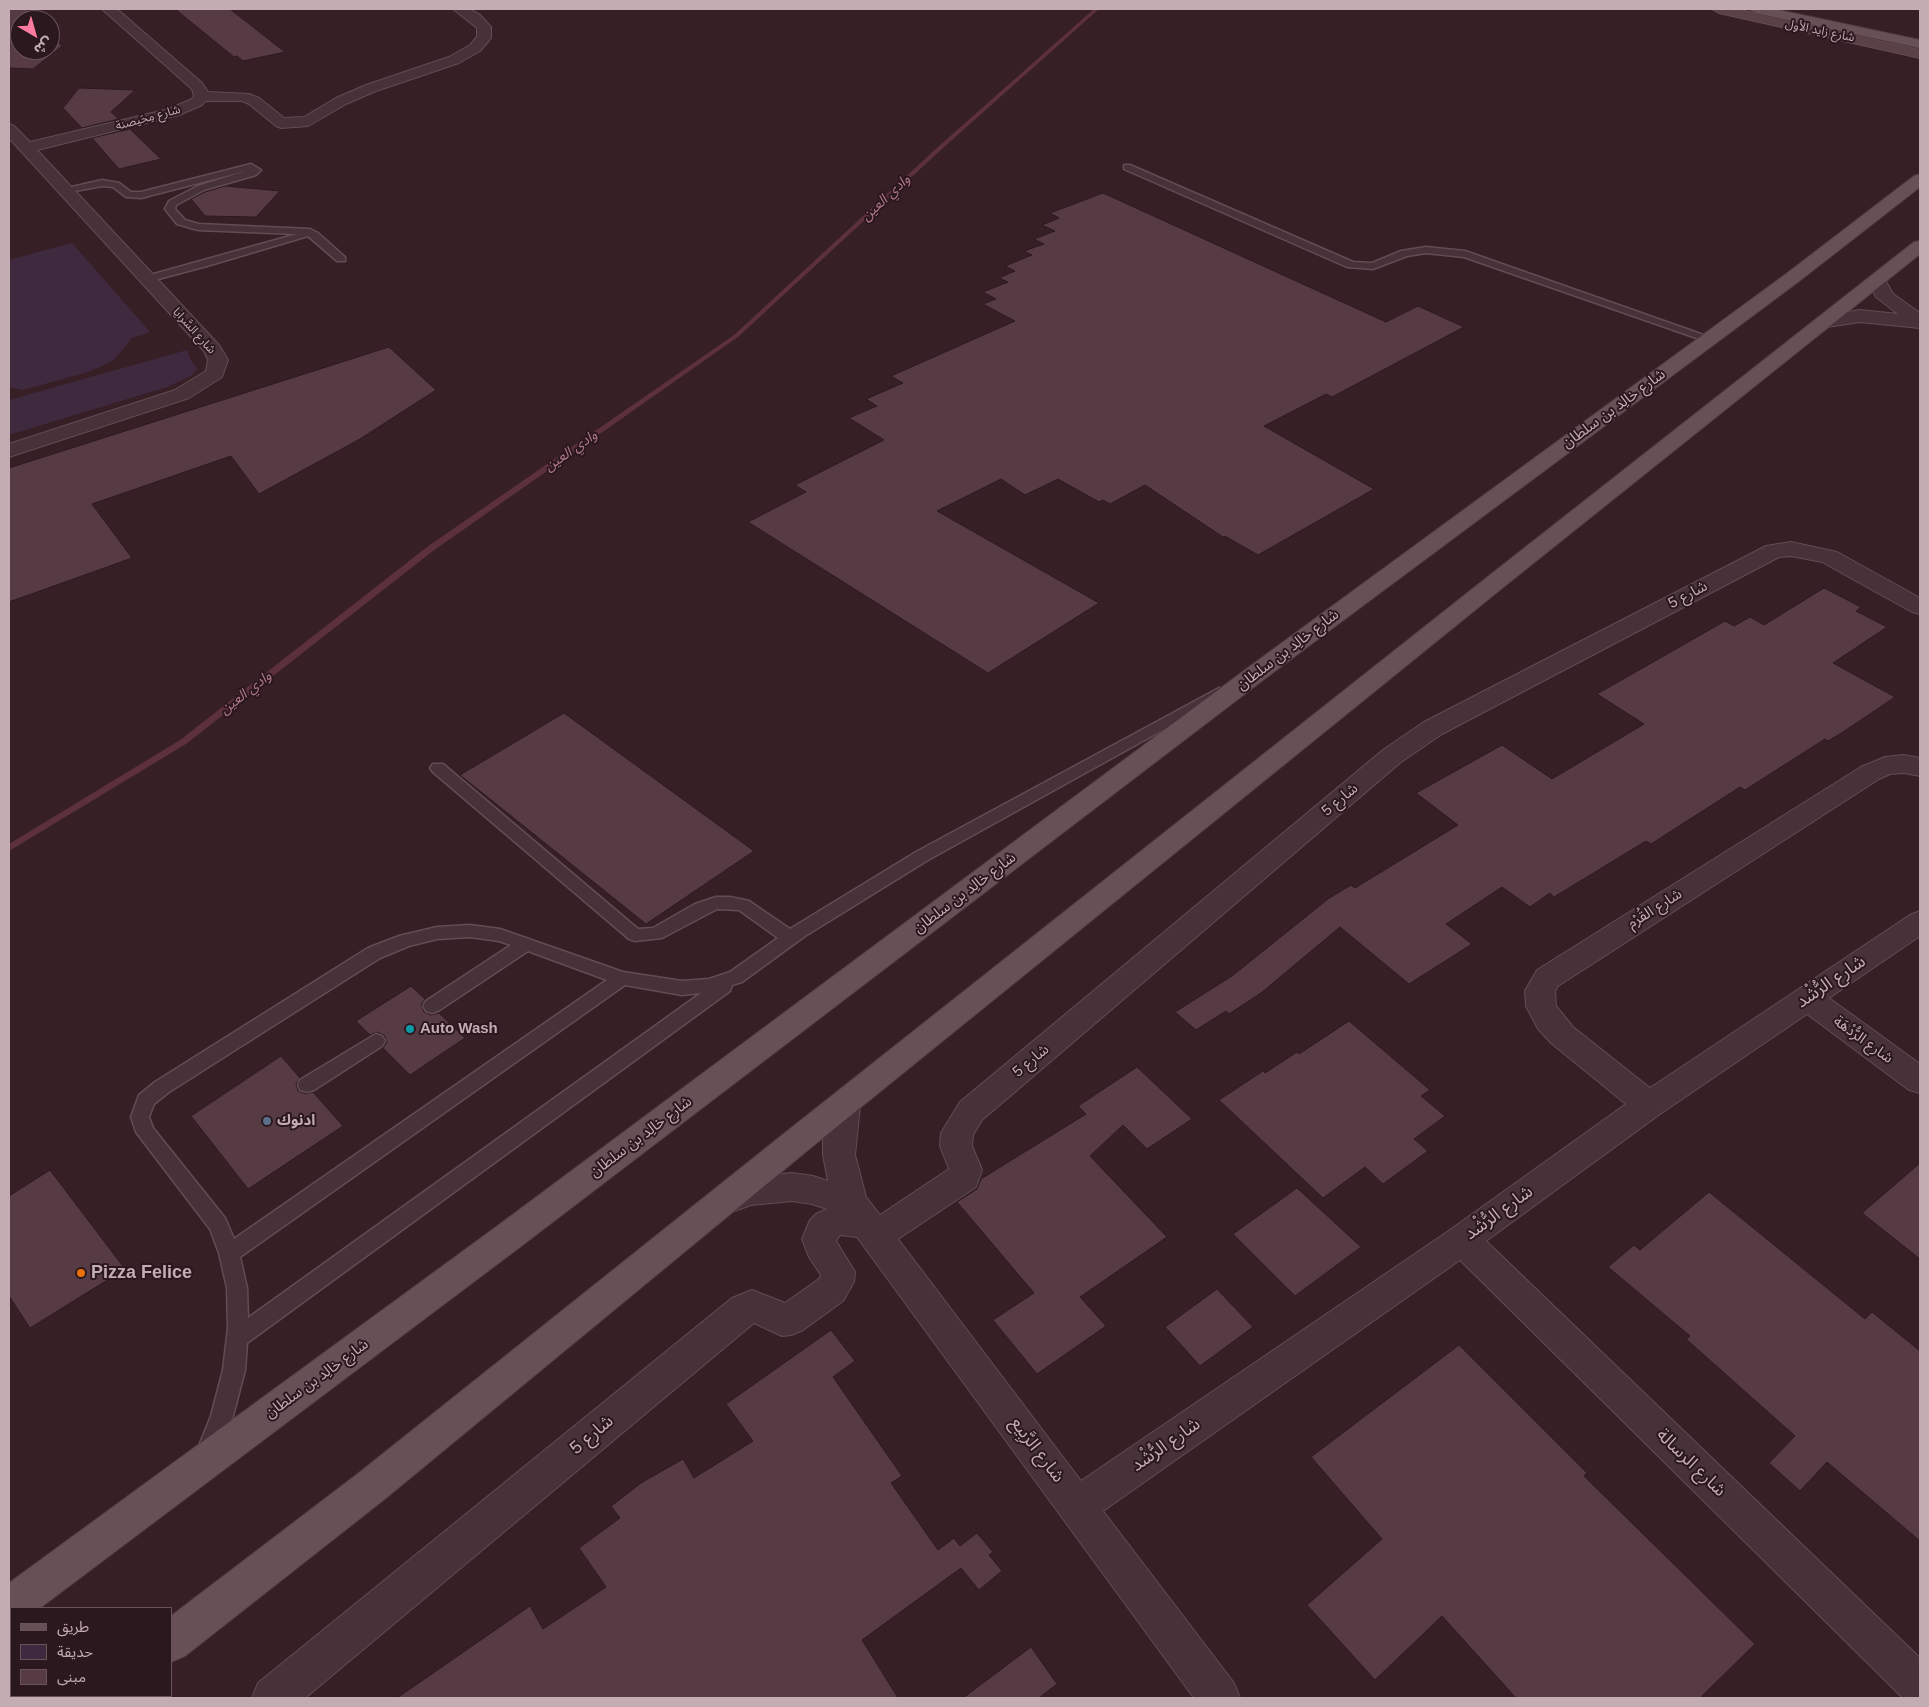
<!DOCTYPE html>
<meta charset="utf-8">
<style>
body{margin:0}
#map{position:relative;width:1929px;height:1707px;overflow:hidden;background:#371f26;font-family:Helvetica,"Noto Sans Arabic",sans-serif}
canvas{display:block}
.frame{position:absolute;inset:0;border:10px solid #c4acb3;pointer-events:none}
.legend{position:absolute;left:10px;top:1607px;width:162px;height:90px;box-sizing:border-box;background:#2b181e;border:1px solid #68535a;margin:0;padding:6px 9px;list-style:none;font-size:15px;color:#c4acb3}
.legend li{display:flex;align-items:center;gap:10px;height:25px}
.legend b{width:25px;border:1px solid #68535a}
.north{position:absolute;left:10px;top:10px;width:50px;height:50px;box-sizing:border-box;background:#2b181e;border:1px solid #68535a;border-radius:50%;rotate:142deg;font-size:14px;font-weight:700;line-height:20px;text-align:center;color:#c4acb3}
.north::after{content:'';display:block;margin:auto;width:18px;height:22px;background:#fb7b9e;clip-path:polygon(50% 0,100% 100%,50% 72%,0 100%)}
</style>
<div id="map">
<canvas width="1929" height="1707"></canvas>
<div class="frame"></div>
<ul class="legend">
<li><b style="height:6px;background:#685057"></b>طريق</li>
<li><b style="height:14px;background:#3f293e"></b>حديقة</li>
<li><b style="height:14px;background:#573b44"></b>مبنى</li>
</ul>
<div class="north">ش</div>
</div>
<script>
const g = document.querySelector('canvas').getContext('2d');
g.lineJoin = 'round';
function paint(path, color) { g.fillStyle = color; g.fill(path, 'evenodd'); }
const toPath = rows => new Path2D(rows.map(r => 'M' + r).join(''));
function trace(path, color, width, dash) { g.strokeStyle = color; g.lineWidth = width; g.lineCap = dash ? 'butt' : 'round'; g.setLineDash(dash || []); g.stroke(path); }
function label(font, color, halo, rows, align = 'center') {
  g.font = font + ' Helvetica,"Noto Sans Arabic",sans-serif'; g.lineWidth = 4; g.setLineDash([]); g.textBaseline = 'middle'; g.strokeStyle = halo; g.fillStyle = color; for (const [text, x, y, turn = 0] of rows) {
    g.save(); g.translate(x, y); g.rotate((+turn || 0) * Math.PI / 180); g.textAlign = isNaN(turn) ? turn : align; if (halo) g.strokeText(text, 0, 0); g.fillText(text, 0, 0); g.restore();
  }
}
const green = toPath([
 [72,243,150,332,132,338,113,361,88,372,23,390,9,387,9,260],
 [187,350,190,359,198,369,191,376,167,387,9,435,9,400]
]);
const stream = toPath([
 [1094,9,1099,9,943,148,738,337,433,551,186,744,9,851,9,844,180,740,427,547,734,335,939,146,1094,9]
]);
const building = toPath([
 [9,9,27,9,37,20,20,20,20,50,50,50,50,33,62,46,33,69,9,68,9,9],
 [175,9,230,9,285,52,243,61,237,56,234,57,175,9],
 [79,88,135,90,111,112,119,119,82,128,63,108,79,88],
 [130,129,161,159,119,169,92,138,130,129],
 [225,186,280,191,256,217,205,216,191,199,205,192,225,186],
 [1103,193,1386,322,1418,306,1464,327,1332,397,1326,394,1264,426,1374,489,1258,555,1225,536,1223,537,1145,485,1110,504,1103,500,1099,502,1058,479,1025,495,1001,479,937,511,1099,603,988,673,748,522,806,492,795,485,884,440,849,418,877,406,866,399,903,383,891,376,1015,321,983,304,996,299,983,292,1008,282,999,278,1015,271,1005,266,1032,255,1024,251,1044,244,1034,239,1055,231,1042,225,1059,218,1050,213,1103,193],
 [389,347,436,390,360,439,259,494,231,456,92,504,132,558,9,602,9,468,389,347],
 [1824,588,1861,607,1856,611,1887,627,1833,663,1895,697,1846,730,1828,741,1825,739,1745,790,1740,787,1651,844,1646,841,1554,897,1550,893,1530,907,1502,887,1446,924,1472,944,1409,984,1340,927,1261,993,1229,1014,1226,1011,1196,1030,1175,1012,1232,976,1328,899,1351,885,1355,888,1458,825,1416,793,1502,745,1552,779,1644,724,1597,694,1725,621,1734,626,1750,617,1764,625,1824,588],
 [564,713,754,851,646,924,460,775,564,713],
 [411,986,425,999,421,1005,424,1012,431,1015,439,1013,465,1038,410,1075,383,1048,387,1042,384,1035,377,1032,370,1035,356,1021,411,986],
 [1349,1021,1430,1090,1421,1096,1445,1116,1414,1139,1428,1151,1383,1184,1365,1167,1323,1198,1219,1100,1263,1071,1265,1073,1297,1052,1299,1054,1349,1021],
 [281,1056,300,1078,296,1084,298,1091,306,1094,313,1092,343,1126,248,1189,191,1116,281,1056],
 [1137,1067,1192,1119,1147,1149,1123,1125,1090,1156,1167,1237,1080,1297,1106,1326,1037,1374,993,1320,1034,1293,957,1202,977,1189,981,1179,1086,1114,1078,1106,1137,1067],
 [1920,1163,1920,1259,1862,1213,1920,1163],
 [50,1170,125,1269,30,1328,9,1296,9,1196,50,1170],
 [1297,1188,1361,1247,1295,1296,1233,1234,1297,1188],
 [1709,1192,1865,1319,1872,1312,1920,1351,1920,1541,1827,1462,1800,1491,1769,1463,1795,1436,1686,1339,1690,1336,1608,1267,1634,1245,1640,1250,1709,1192],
 [1217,1289,1253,1327,1200,1366,1165,1327,1217,1289],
 [831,1330,855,1361,833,1377,902,1476,891,1483,938,1550,954,1538,960,1546,977,1533,993,1552,989,1555,1002,1571,979,1590,961,1568,862,1640,898,1698,397,1698,530,1606,543,1629,606,1587,579,1548,620,1518,611,1506,641,1483,683,1459,694,1478,753,1441,726,1404,831,1330],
 [1459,1345,1587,1473,1584,1476,1755,1644,1700,1698,1516,1698,1442,1616,1375,1680,1307,1605,1382,1539,1311,1457,1459,1345],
 [1031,1647,1057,1684,1039,1698,963,1698,1031,1647]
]);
const lane = toPath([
 [251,164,261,170,256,175,204,190,176,205,175,209,185,220,199,224,310,229,318,233,345,257,345,261,337,261,308,236,207,266,147,282,143,281,143,277,297,234,198,230,177,224,165,209,169,201,198,186,249,170,141,198,126,197,113,187,102,186,64,193,59,190,102,180,119,183,131,192,141,192,251,164],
 [1124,165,1130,165,1353,262,1372,263,1401,251,1426,247,1465,251,1715,339,1709,342,1705,341,1464,257,1426,253,1407,256,1373,269,1347,267,1124,169,1124,165],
 [1219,688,1226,693,1224,696,928,860,805,936,742,982,732,985,730,991,247,1343,245,1370,233,1416,218,1453,215,1461,207,1464,199,1461,196,1453,211,1416,223,1370,228,1328,227,1288,219,1253,210,1229,136,1132,131,1117,139,1095,155,1082,368,948,399,936,437,927,470,925,500,929,623,972,682,981,709,979,730,972,778,938,739,910,717,909,662,938,635,941,629,939,433,772,430,768,433,764,443,764,638,929,653,928,695,904,716,897,730,897,749,901,790,929,916,852,1219,688],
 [470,937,499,941,511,945,426,1001,423,1006,426,1011,432,1013,438,1011,528,951,607,980,234,1239,225,1218,153,1128,149,1117,154,1104,169,1092,380,958,409,946,437,939,470,937],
 [625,985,682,995,701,993,248,1318,247,1288,240,1257,625,985],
 [376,1034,382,1036,385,1041,382,1046,314,1090,307,1092,300,1090,298,1085,300,1080,376,1034]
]);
const street = toPath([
 [102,9,117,9,202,83,208,92,249,94,259,98,284,118,304,117,336,98,366,85,449,57,470,45,477,37,477,28,453,9,469,9,480,15,491,27,491,38,480,51,459,63,376,91,346,104,308,126,281,128,276,126,249,104,242,101,205,101,202,105,179,115,37,150,219,345,228,360,222,377,189,398,9,457,9,444,175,390,206,371,208,360,204,351,9,138,9,124,14,126,30,142,169,109,192,99,194,96,192,89,102,9],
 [1877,275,1883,276,1893,294,1920,313,1920,328,1860,322,1827,327,1820,325,1818,321,1820,317,1860,310,1898,314,1876,297,1868,280,1871,276,1877,275],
 [1791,542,1837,552,1920,598,1920,614,1912,612,1822,562,1791,556,1779,557,1442,734,1401,762,982,1120,973,1135,972,1146,982,1170,976,1187,898,1239,1081,1481,1450,1230,1626,1104,1551,1043,1538,1029,1526,1006,1525,991,1537,970,1861,767,1885,757,1904,755,1920,758,1920,776,1904,773,1890,774,1879,779,1558,986,1555,991,1556,1006,1573,1027,1650,1088,1910,915,1920,911,1920,936,1829,998,1920,1064,1920,1093,1909,1090,1807,1014,1660,1114,1486,1241,1920,1658,1920,1698,1903,1698,1460,1260,1103,1511,1234,1683,1240,1698,1194,1698,857,1237,840,1235,836,1241,855,1272,854,1282,843,1301,803,1330,791,1335,782,1336,754,1323,305,1698,252,1698,258,1683,732,1298,752,1290,785,1303,819,1279,821,1275,809,1257,802,1239,810,1220,816,1214,827,1209,812,1204,792,1201,751,1205,729,1213,717,1209,712,1199,717,1189,749,1177,792,1173,813,1176,828,1181,823,1155,823,1138,828,1106,833,1097,844,1093,855,1097,860,1106,855,1155,866,1197,880,1215,949,1169,940,1146,941,1133,960,1102,1383,750,1424,722,1766,546,1791,542]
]);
const secondary = toPath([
 [1712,9,1736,9,1920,50,1920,58,1719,13,1712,9]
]);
const primary = toPath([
 [1749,9,1774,9,1920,40,1920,48,1756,13,1749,9],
 [1920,174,1920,187,1798,282,1267,677,520,1247,40,1608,11,1608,11,1626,9,1627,9,1583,496,1227,1249,667,1786,274,1914,176,1920,174],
 [1920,241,1920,254,1506,585,808,1150,386,1498,185,1656,171,1662,171,1616,360,1472,786,1132,1490,575,1914,242,1920,241],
 [80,1696,124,1696,123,1698,79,1698,80,1696]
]);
const markers = [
 [410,1029,5,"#0f9aa8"],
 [267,1121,5,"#5c6f8a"],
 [81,1273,5,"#e8710a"]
];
const farStreetnames = [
 ["شارع زايد الأول",1820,31,12],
 ["شارع مِحَيصنة",148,118,-15],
 ["شارع السَّرايا",194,331,48]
];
const farWaternames = [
 ["وادي العين",886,198,-43],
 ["وادي العين",571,451,-35],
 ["وادي العين",246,693,-38]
];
const streetNames = [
 ["شارع خالِد بن سلطان",1614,409,-36],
 ["شارع 5",1688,595,-28],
 ["شارع خالِد بن سلطان",1288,650,-37],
 ["شارع 5",1340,800,-40],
 ["شارع خالِد بن سلطان",965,893,-37],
 ["شارع القُرْم",1655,909,-32],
 ["شارع الرُّدْهَة",1863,1040,36],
 ["شارع 5",1031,1061,-40],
 ["شارع خالِد بن سلطان",641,1137,-37],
 ["شارع خالِد بن سلطان",317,1379,-36]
];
const poiNames = [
 ["Auto Wash",420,1029],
 ["ادنوك",277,1121]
];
const nearStreetnames = [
 ["شارع الرُّشْد",1831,982,-34],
 ["شارع الرُّشْد",1499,1213,-36],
 ["شارع 5",592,1435,-40],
 ["شارع الرُّشْد",1166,1445,-35],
 ["شارع الرَّبِيع",1037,1450,53],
 ["شارع الرسالة",1691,1463,44]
];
const nearPoinames = [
 ["Pizza Felice",91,1273]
];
paint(green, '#3f293e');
paint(stream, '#5d303d');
paint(building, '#573b44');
trace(building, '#2e1a20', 1);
trace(lane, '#624d53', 3);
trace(street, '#624d53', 2);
trace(secondary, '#624d53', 2);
trace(primary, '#513c42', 2);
paint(lane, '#473239');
paint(street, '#473239');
paint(secondary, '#5a4047');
paint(primary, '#685057');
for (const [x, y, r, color] of markers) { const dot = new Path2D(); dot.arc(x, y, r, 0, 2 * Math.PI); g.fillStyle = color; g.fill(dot); trace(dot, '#2b181e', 2); }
label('12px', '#c4acb3', '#2b181e', farStreetnames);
label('italic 14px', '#b27a8c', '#2b181e', farWaternames);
label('15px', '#c4acb3', '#2b181e', streetNames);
label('bold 15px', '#c4acb3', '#2b181e', poiNames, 'left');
label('18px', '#c4acb3', '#2b181e', nearStreetnames);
label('bold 18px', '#c4acb3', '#2b181e', nearPoinames, 'left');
</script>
